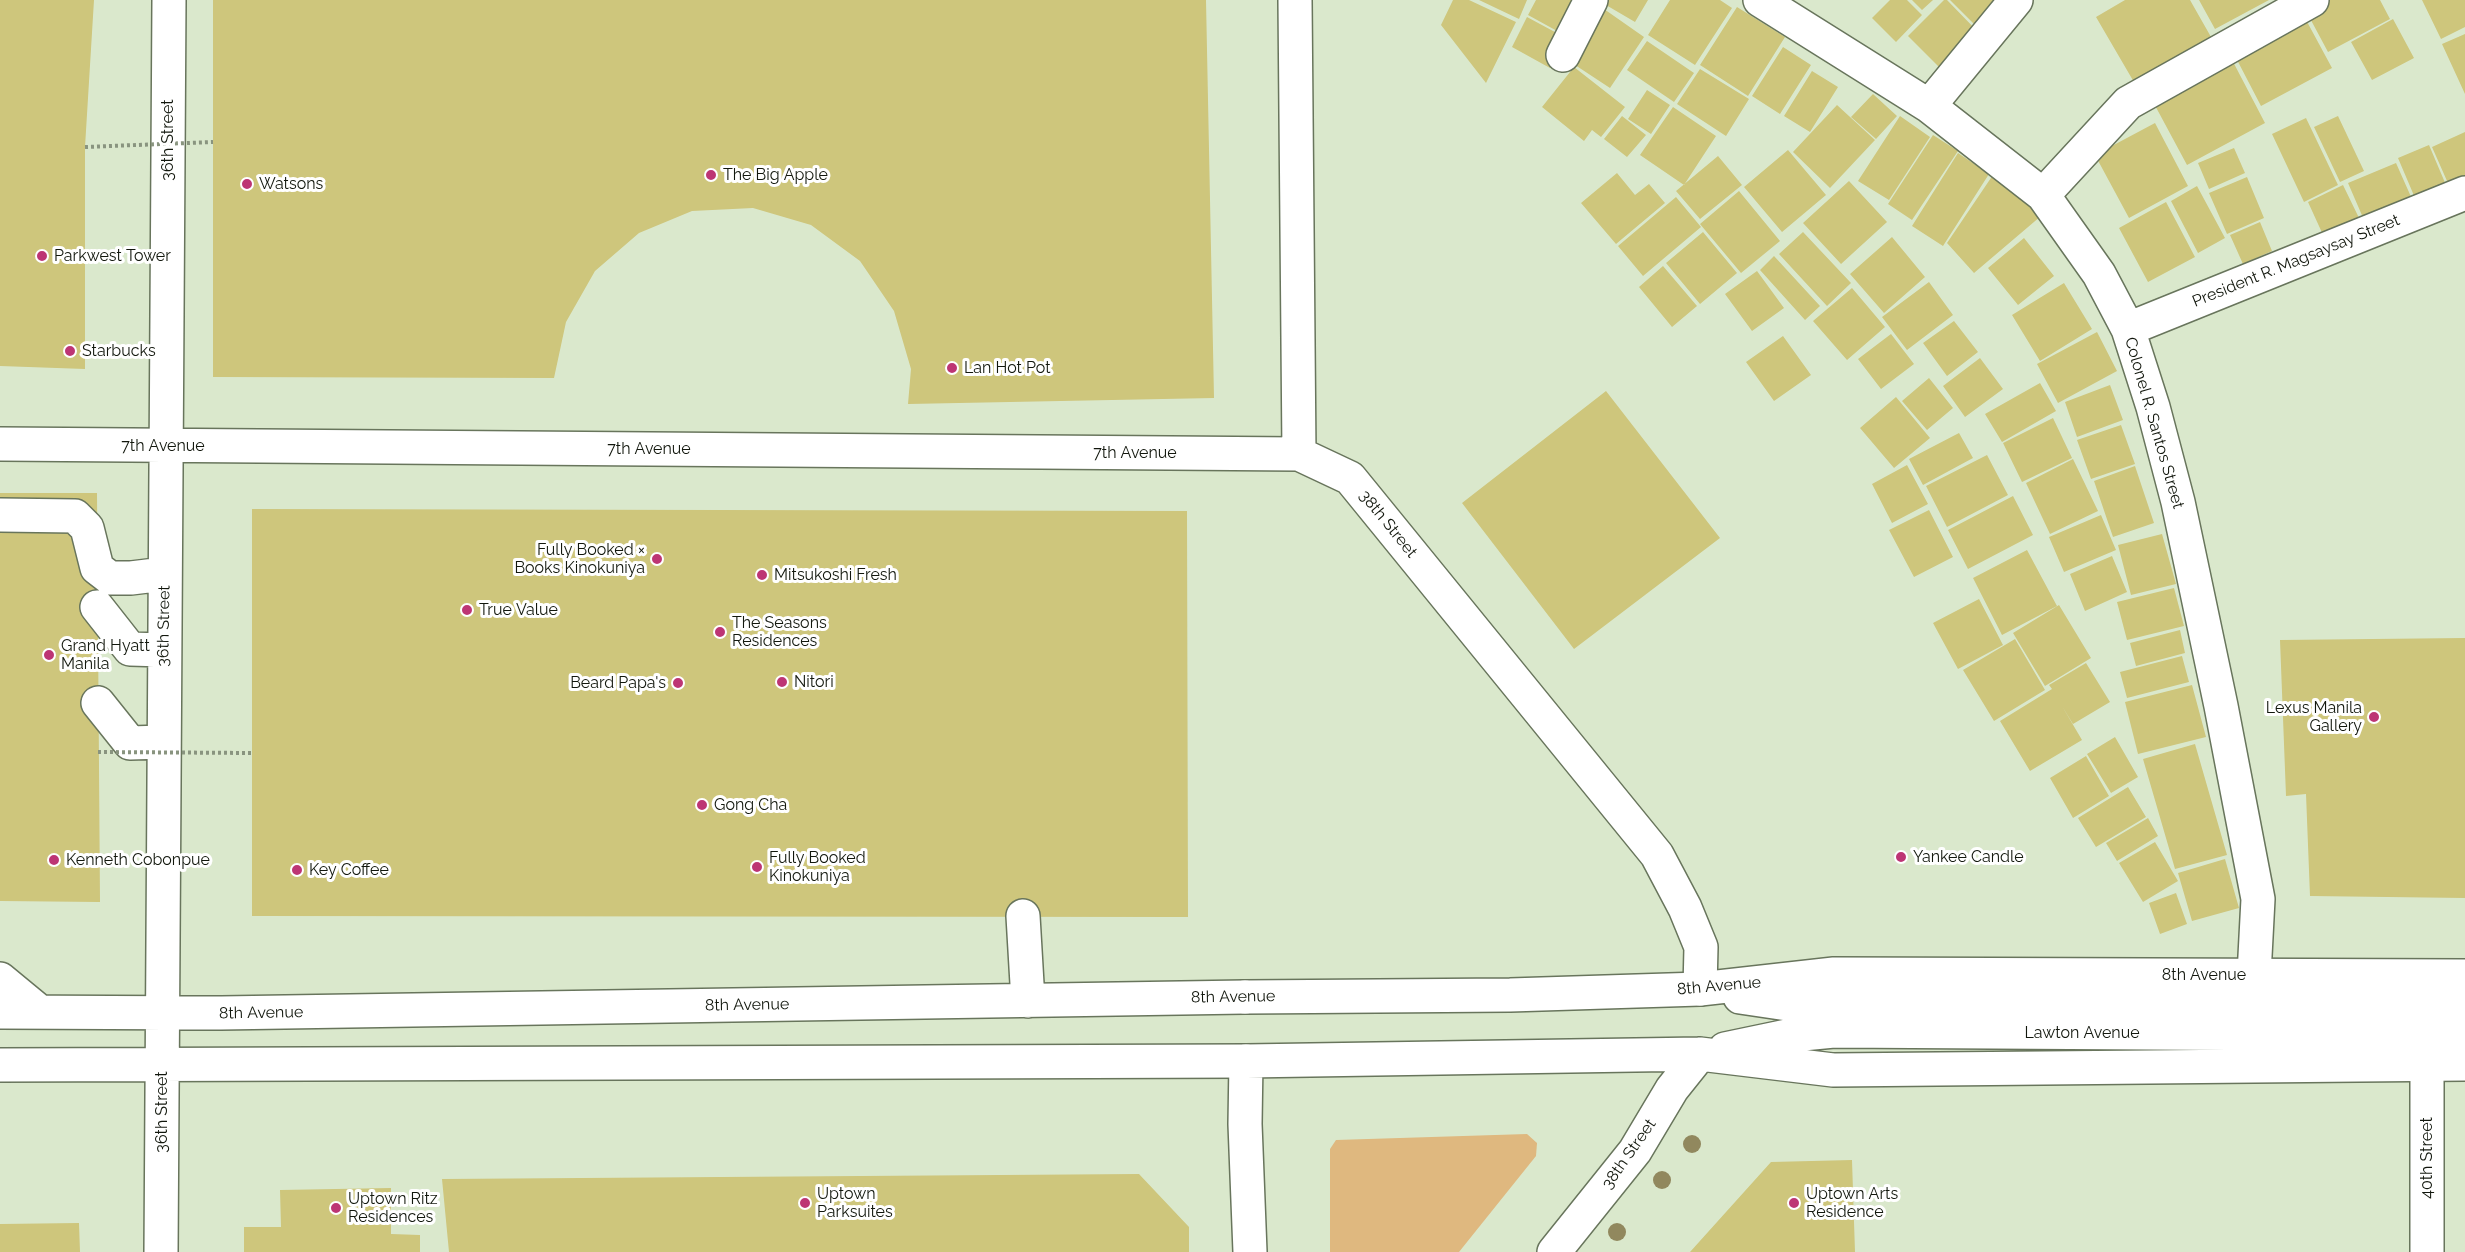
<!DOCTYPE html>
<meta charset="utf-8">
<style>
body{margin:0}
canvas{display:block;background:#dae8cc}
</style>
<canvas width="2465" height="1252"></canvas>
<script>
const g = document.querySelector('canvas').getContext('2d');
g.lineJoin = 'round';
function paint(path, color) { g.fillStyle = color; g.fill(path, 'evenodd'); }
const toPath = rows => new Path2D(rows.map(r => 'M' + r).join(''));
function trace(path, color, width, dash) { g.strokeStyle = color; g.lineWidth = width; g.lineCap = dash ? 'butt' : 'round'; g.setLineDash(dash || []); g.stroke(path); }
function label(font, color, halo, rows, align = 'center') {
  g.font = font + ' Raleway,sans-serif'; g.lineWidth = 6; g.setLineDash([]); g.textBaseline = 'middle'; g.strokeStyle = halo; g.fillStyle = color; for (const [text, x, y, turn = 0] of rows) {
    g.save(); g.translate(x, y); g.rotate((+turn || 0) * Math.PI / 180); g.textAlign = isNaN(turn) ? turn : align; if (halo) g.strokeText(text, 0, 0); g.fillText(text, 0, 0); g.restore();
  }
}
const green = toPath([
 [1527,1134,1537,1143,1536,1156,1459,1252,1330,1252,1330,1149,1336,1140]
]);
const building = toPath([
 [0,0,94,0,85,147,85,369,0,366],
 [213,0,1206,0,1214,398,908,404,911,369,894,311,860,261,811,225,753,208,692,211,639,233,595,271,566,322,554,378,213,377],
 [1453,0,1469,0,1516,22,1486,83,1441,25],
 [1479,0,1527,0,1519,19],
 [1536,0,1585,0,1568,37,1528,15],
 [1609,0,1648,0,1635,22,1606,5],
 [1670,0,1720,0,1732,8,1695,65,1648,35],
 [1890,0,1907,0,1922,15,1896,42,1872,18],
 [1912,0,1933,0,1922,10],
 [1944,0,1947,0,1980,34,1943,71,1908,36],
 [1950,0,2005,0,1978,28],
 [2125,0,2190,0,2215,44,2138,89,2096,17],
 [2199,0,2269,0,2215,29],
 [2321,0,2380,0,2390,19,2328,52,2305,9],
 [2422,0,2465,0,2465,27,2441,39],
 [1737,7,1785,37,1748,96,1700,65],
 [1604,9,1644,37,1610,88,1569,61],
 [1527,17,1566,38,1550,68,1512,47],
 [2305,18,2332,68,2261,106,2235,56],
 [2393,19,2414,58,2372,80,2351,42],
 [2465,34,2465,94,2442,44],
 [1647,41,1694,73,1674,102,1627,70],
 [1783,47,1811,65,1780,114,1752,96],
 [2230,56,2265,123,2187,165,2151,98],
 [1574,67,1625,107,1601,137,1592,130,1584,141,1542,107],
 [1700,69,1749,99,1726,136,1677,104],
 [1812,71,1838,87,1810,132,1784,116],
 [1647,90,1670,105,1651,134,1628,119],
 [1873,94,1897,116,1876,139,1851,117],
 [1837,105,1875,140,1830,188,1793,152],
 [1673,107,1716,136,1684,185,1640,155],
 [1622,116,1646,135,1627,157,1604,139],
 [1900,116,1930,137,1889,200,1858,181],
 [2338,116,2364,171,2340,182,2314,127],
 [2306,118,2338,185,2304,202,2272,134],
 [2155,123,2188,186,2129,218,2095,155],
 [2465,132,2465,184,2451,190,2432,147],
 [1933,135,1958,151,1912,220,1888,204],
 [2429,145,2446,185,2415,198,2398,158],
 [2234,148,2245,173,2209,189,2198,163],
 [1788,150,1826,195,1782,232,1744,187],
 [1958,153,1989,174,1943,246,1912,226],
 [1718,156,1742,185,1700,219,1676,191],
 [2396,163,2412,199,2364,220,2348,183],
 [1999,166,2041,216,1974,273,1947,243],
 [1617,173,1635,195,1649,184,1665,203,1616,244,1581,203],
 [2247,177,2264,218,2227,234,2209,193],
 [1849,181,1887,222,1841,264,1803,223],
 [2343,185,2360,220,2324,237,2308,202],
 [2197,186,2225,238,2198,253,2171,201],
 [1739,191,1780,241,1741,273,1700,224],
 [1676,197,1701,227,1643,276,1618,246],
 [2166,202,2195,257,2148,282,2119,228],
 [2260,222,2272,251,2243,264,2230,235],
 [1703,232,1737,273,1700,304,1666,263],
 [1803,232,1851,283,1827,306,1779,254],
 [1892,237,1925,277,1884,313,1850,274],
 [2024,238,2054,276,2018,305,1988,268],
 [1774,256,1820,306,1805,320,1760,270],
 [1663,266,1697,306,1672,327,1639,287],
 [1757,271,1784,308,1752,331,1725,294],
 [1929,282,1953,315,1907,350,1882,317],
 [2064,283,2092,329,2040,361,2012,315],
 [1852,288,1885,327,1847,360,1813,321],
 [1954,321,1978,352,1947,376,1923,343],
 [2097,332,2117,371,2058,403,2037,364],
 [1891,334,1914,364,1881,389,1858,359],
 [1783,336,1811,375,1774,401,1746,362],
 [1980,358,2003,389,1965,417,1943,386],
 [1929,378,1953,408,1927,430,1902,401],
 [2040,383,2056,411,2002,442,1985,414],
 [2110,385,2123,420,2077,437,2065,402],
 [1606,391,1720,538,1574,649,1462,503],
 [1896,397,1930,438,1894,468,1860,428],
 [2053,418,2072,458,2022,482,2003,443],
 [2121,425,2135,464,2091,479,2077,440],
 [1959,433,1973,458,1923,485,1909,459],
 [1987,455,2008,495,1947,527,1926,486],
 [2073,459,2098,511,2050,534,2026,483],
 [1907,465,1928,504,1892,523,1872,484],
 [2135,466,2154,523,2113,537,2094,481],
 [0,493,97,493,100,902,0,901],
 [2013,496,2033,535,1968,569,1948,530],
 [252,509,1187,511,1188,917,252,916],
 [1929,510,1953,557,1914,577,1889,530],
 [2101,515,2116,550,2064,572,2049,537],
 [2162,534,2176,584,2131,595,2118,545],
 [2027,550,2057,606,2002,635,1973,578],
 [2112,556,2127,592,2085,611,2070,574],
 [2174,588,2184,626,2127,640,2117,602],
 [1979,599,2003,645,1958,669,1933,623],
 [2059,605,2091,658,2045,686,2013,633],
 [2180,630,2185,653,2136,666,2130,643],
 [2465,638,2465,898,2310,896,2306,794,2286,796,2280,640],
 [2015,639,2045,690,1994,721,1963,670],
 [2182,656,2189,682,2127,698,2120,672],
 [2086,663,2110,702,2073,724,2062,706,2082,740,2030,771,2000,721,2052,689,2049,685],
 [2192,685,2206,737,2138,754,2125,702],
 [2115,737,2138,777,2111,793,2087,754],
 [2195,744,2227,855,2175,869,2143,759],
 [2086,756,2109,796,2073,818,2050,778],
 [2128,787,2146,817,2096,847,2078,818],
 [2148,818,2158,836,2117,861,2106,843],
 [2155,842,2178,881,2143,902,2119,863],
 [2225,859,2239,908,2192,921,2178,873],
 [2176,893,2187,924,2160,934,2149,903],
 [1852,1160,1855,1252,1690,1252,1771,1162],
 [1139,1174,1189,1227,1189,1252,449,1252,442,1179],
 [391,1188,391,1234,420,1235,420,1252,244,1252,244,1227,281,1227,280,1190],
 [79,1223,80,1252,0,1252,0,1224]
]);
const minor = toPath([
 [1295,0,1299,454],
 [1760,0,1929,106,2043,195,2099,274,2128,329,2153,407,2178,502,2221,706,2258,899,2254,975],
 [1563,55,1591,0],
 [1929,106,2016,0],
 [2043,195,2128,103,2312,0],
 [2128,329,2465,193],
 [0,444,1299,454,1350,478,1657,855,1685,908,1701,947,1700,989],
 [0,515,75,516,87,528,97,568,110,578,131,578,164,574],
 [97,607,130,649,163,650],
 [98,703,130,743,163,742],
 [1023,916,1028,1001],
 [0,979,40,1012],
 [0,1012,221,1013,1245,997],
 [0,1065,1246,1061],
 [161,1252,169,0],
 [2427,1252,2427,1064]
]);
const major = toPath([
 [1245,997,1510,995,1700,989,1834,974,2465,976],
 [1740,997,1794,1005,1834,1006,2465,1008],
 [1725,1049,1792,1035,1834,1031,2465,1035],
 [1250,1252,1245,1124,1246,1061,1700,1054,1833,1070,2465,1064],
 [1554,1252,1635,1151,1672,1089,1700,1054]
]);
const pathBridge = toPath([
 [85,147,213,142],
 [98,752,252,753]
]);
const trees = [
 [1692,1144],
 [1662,1180],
 [1617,1232]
];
const markers = [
 [711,175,6,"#bd3574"],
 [247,184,6,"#bd3574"],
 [42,256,6,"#bd3574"],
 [70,351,6,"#bd3574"],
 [952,368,6,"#bd3574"],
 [657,559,6,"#bd3574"],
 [762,575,6,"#bd3574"],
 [467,610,6,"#bd3574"],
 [720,632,6,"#bd3574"],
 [49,655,6,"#bd3574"],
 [782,682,6,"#bd3574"],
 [678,683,6,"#bd3574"],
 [2374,717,6,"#bd3574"],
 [702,805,6,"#bd3574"],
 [1901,857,6,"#bd3574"],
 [54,860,6,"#bd3574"],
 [757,867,6,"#bd3574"],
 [297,870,6,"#bd3574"],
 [805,1203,6,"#bd3574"],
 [1794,1203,6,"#bd3574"],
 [336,1208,6,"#bd3574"]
];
const streetNames = [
 ["36th Street",168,140,-90],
 ["President R. Magsaysay Street",2296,261,-22],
 ["Colonel R. Santos Street",2154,423,74],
 ["7th Avenue",163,446],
 ["7th Avenue",649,449],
 ["7th Avenue",1135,453],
 ["38th Street",1388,524,51],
 ["36th Street",164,626,-89],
 ["8th Avenue",2204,975],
 ["8th Avenue",1719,986,-5],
 ["8th Avenue",1233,997,-1],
 ["8th Avenue",747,1005,-1],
 ["8th Avenue",261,1013,-1],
 ["Lawton Avenue",2082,1033],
 ["36th Street",162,1112,-90],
 ["38th Street",1629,1154,-55],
 ["40th Street",2427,1158,-90]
];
const poiNames = [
 ["The Big Apple",723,175],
 ["Watsons",259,184],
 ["Parkwest Tower",54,256],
 ["Starbucks",82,351],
 ["Lan Hot Pot",964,368],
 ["Fully Booked ×",645,550,"right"],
 ["Books Kinokuniya",645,568,"right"],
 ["Mitsukoshi Fresh",774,575],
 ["True Value",479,610],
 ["The Seasons",732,623],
 ["Residences",732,641],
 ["Grand Hyatt",61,646],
 ["Manila",61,664],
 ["Nitori",794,682],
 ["Beard Papa's",666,683,"right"],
 ["Lexus Manila",2362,708,"right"],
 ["Gallery",2362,726,"right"],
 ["Gong Cha",714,805],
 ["Yankee Candle",1913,857],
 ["Fully Booked",769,858],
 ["Kinokuniya",769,876],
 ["Kenneth Cobonpue",66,860],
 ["Key Coffee",309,870],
 ["Uptown",817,1194],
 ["Parksuites",817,1212],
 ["Uptown Arts",1806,1194],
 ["Residence",1806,1212],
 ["Uptown Ritz",348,1199],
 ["Residences",348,1217]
];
paint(green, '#dfb87f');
paint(building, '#cec67c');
trace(minor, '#68755c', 36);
trace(major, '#68755c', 36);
trace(minor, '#fff', 33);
trace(major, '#fff', 33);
trace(pathBridge, '#89947f', 4, [3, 3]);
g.fillStyle = '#91885e';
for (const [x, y] of trees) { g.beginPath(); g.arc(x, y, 9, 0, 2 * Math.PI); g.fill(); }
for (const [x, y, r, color] of markers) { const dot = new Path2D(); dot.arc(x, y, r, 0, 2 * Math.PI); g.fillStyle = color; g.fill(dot); trace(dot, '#fff', 2); }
label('16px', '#12170d', '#fff', streetNames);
label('16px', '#12170d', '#fff', poiNames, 'left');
</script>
